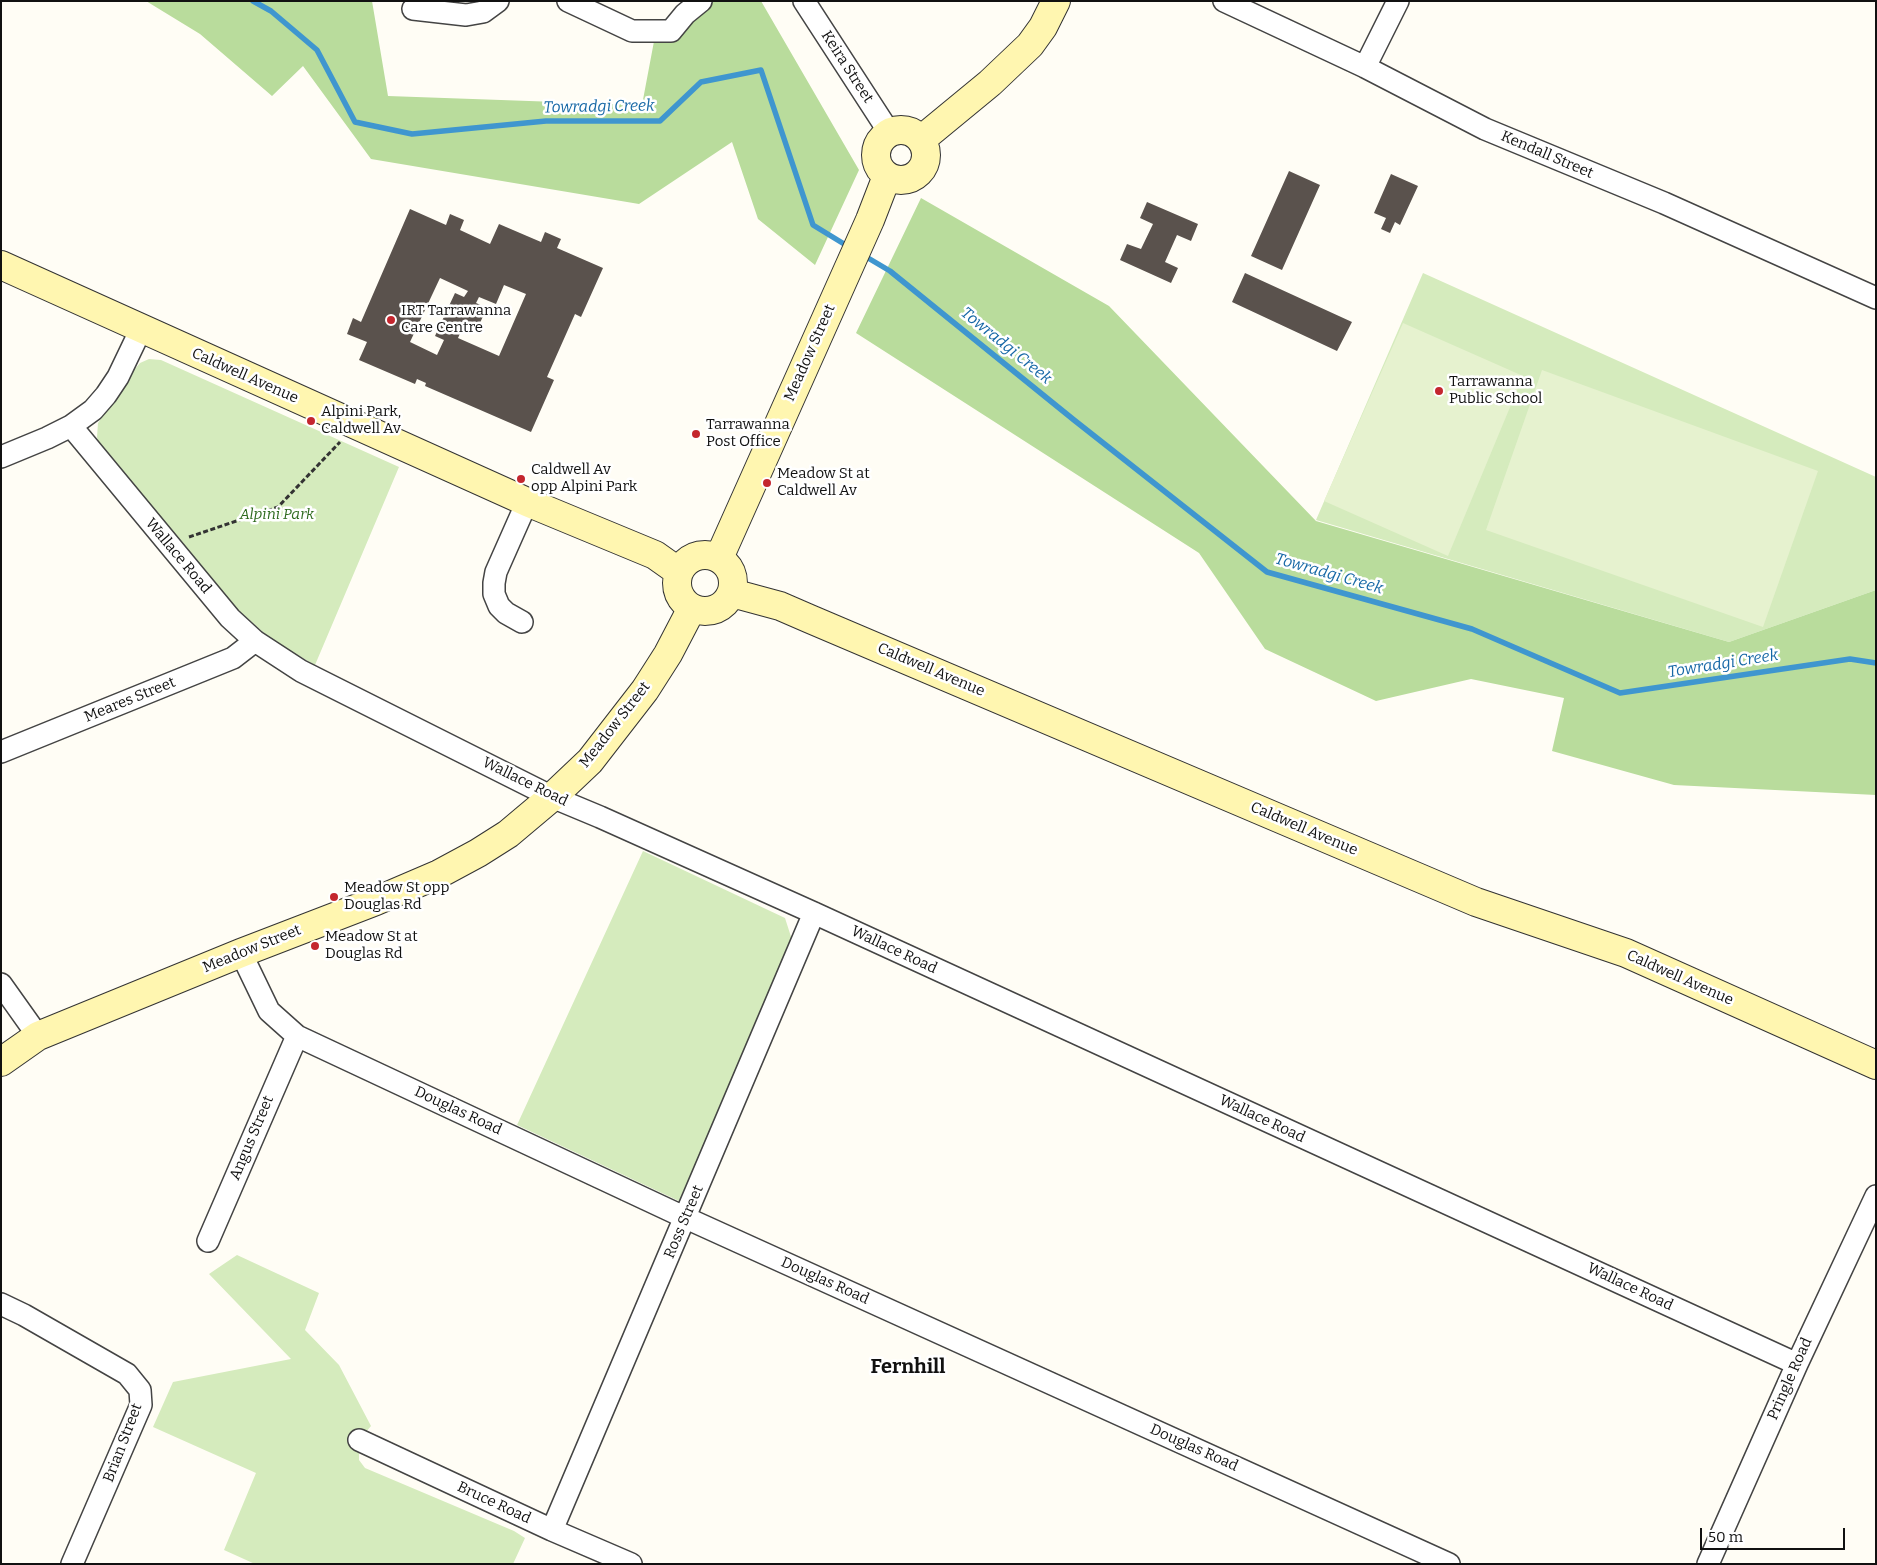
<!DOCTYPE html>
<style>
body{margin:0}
#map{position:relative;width:1877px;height:1565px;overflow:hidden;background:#fffdf5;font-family:Bitter,serif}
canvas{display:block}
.frame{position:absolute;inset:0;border:2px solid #111;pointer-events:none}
.scale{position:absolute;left:1700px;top:1528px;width:145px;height:22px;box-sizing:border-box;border:2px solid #111;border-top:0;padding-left:6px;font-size:15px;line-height:18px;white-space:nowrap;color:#111;-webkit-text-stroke:4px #fff;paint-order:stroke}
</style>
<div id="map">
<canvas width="1877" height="1565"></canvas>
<div class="frame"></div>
<div class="scale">50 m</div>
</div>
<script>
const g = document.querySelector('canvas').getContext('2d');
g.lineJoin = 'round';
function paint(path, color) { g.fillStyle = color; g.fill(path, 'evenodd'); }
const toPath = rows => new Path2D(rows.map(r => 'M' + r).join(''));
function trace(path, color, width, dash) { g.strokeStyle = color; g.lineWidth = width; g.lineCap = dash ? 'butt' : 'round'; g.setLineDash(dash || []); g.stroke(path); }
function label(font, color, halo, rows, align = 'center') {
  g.font = font + ' Bitter,serif'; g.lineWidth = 5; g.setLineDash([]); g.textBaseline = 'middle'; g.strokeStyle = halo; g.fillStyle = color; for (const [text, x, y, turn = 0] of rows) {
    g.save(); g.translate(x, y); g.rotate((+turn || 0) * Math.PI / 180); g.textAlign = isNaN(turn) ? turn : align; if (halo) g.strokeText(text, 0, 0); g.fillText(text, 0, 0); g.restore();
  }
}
const green = toPath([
 [1423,273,1876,477,1876,590,1729,642,1316,520],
 [149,359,161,360,399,467,315,665,273,641,226,599,99,447,97,437,98,423,134,370,140,363],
 [643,851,785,918,793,943,679,1201,517,1125],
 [237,1255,319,1293,305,1330,339,1365,371,1426,359,1440,359,1460,365,1468,514,1531,525,1538,513,1564,255,1564,224,1550,256,1473,153,1427,173,1382,291,1359,209,1274]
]);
const forest = toPath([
 [146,1,372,1,388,96,642,105,655,36,701,1,761,1,859,170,815,265,758,219,732,142,639,204,371,159,303,66,272,96,200,34],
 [921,198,1109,306,1316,521,1729,642,1876,590,1876,795,1674,785,1552,751,1564,698,1471,679,1376,701,1265,649,1199,553,856,333]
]);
const pitch = toPath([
 [1403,323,1523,376,1448,556,1324,501],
 [1542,370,1818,471,1763,627,1486,530]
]);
const stream = toPath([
 [253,1,271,11,317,50,355,122,412,134,546,121,660,121,701,82,761,70,813,225,849,247],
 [863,255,890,271,1074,420,1267,572,1472,629,1620,693,1850,659,1876,663]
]);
const building = toPath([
 [1289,171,1320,185,1282,270,1251,256],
 [1391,174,1418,186,1400,225,1395,222,1390,233,1381,229,1386,218,1374,213],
 [1147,202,1198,224,1191,241,1177,235,1165,262,1178,268,1171,283,1120,260,1127,244,1141,249,1153,224,1140,218],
 [410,209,446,225,450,214,464,220,460,230,490,244,499,224,541,242,545,232,561,239,557,248,603,268,581,317,575,314,547,377,554,380,531,432,425,386,426,383,417,379,415,384,359,360,367,342,347,334,353,318,361,322],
 [440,278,468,291,464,297,455,293,435,336,444,340,437,355,410,342],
 [504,285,526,294,499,356,458,338,462,329,464,330,467,322,478,327,487,308,476,303,479,297,496,304],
 [1245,273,1352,322,1337,351,1232,302]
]);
const path = toPath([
 [189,537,278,507,340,442]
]);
const minor = toPath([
 [568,1,632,31,671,31,685,14,701,1],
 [804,1,889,132],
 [1224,1,1365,67,1485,129,1664,203,1876,298],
 [413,9,466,15,483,12,498,1],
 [1365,67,1398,1],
 [71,426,230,618,255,641,301,671,552,797,600,817,814,913,1797,1364],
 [1,457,47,438,71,426,93,410,106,395,118,377,141,329],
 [522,622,506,613,499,606,494,594,494,583,496,572,527,502],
 [1,752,233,658,255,641],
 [241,953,269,1011,297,1036,686,1218,1449,1564],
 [1,984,38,1036],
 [208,1241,297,1036],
 [1,1304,24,1315,127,1374,140,1390,141,1405,72,1564],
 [359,1440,552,1530,631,1564],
 [552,1530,814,913],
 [1708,1564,1797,1364,1876,1196]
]);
const secondary = toPath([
 '876 155a25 25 0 1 1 50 0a25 25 0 1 1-50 0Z',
 [922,139,990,83,1030,45,1043,27,1056,1],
 [1,265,527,502,655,555,679,572],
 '677 583a28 28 0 1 1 56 0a28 28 0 1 1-56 0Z',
 [719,558,870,220,887,176],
 [732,593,780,606,810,619,1476,902,1626,953,1876,1065],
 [1,1062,38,1036,241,953,376,901,439,874,478,853,508,834,552,797,590,761,645,690,668,654,692,608]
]);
const markers = [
 [391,320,5,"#c4262e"],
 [1439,391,5,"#c4262e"],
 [311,421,5,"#c4262e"],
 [696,434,5,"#c4262e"],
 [521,479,5,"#c4262e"],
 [767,483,5,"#c4262e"],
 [334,897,5,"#c4262e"],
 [315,946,5,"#c4262e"]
];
const streetNames = [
 ["Keira Street",847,67,57],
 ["Kendall Street",1547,155,23],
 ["Meadow Street",810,353,-66],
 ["Caldwell Avenue",245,376,24],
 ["Wallace Road",178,556,50],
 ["Caldwell Avenue",931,670,23],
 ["Meares Street",130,700,-22],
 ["Meadow Street",615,725,-52],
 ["Wallace Road",525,782,26],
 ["Caldwell Avenue",1304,829,23],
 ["Meadow Street",252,949,-22],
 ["Wallace Road",894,950,25],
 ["Caldwell Avenue",1680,978,24],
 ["Douglas Road",458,1111,25],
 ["Wallace Road",1262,1119,25],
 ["Angus Street",252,1138,-67],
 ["Ross Street",684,1222,-67],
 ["Douglas Road",825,1281,24],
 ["Wallace Road",1630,1287,25],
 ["Pringle Road",1790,1379,-66],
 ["Brian Street",123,1443,-69],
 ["Douglas Road",1194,1448,24],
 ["Bruce Road",494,1503,25]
];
const poiNames = [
 ["IRT Tarrawanna",401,311],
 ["Care Centre",401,328],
 ["Tarrawanna",1449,382],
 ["Public School",1449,399],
 ["Alpini Park,",321,412],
 ["Caldwell Av",321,429],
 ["Tarrawanna",706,425],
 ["Post Office",706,442],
 ["Caldwell Av",531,470],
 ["opp Alpini Park",531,487],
 ["Meadow St at",777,474],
 ["Caldwell Av",777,491],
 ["Meadow St opp",344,888],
 ["Douglas Rd",344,905],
 ["Meadow St at",325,937],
 ["Douglas Rd",325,954]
];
const parkNames = [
 ["Alpini Park",277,515]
];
const waterNames = [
 ["Towradgi Creek",599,107,-1],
 ["Towradgi Creek",1006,346,39],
 ["Towradgi Creek",1329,574,16],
 ["Towradgi Creek",1723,664,-9]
];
const districtNames = [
 ["Fernhill",908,1367]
];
paint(green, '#d5ebbd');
paint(forest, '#b9dc9c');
paint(pitch, '#e6f2cf');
trace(stream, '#3f96cf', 5.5);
paint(building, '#5a524d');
trace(minor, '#444', 24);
trace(secondary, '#333', 30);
trace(path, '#333', 3, [5, 2.5]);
trace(minor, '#fff', 21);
trace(secondary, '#fff6b0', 28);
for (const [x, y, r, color] of markers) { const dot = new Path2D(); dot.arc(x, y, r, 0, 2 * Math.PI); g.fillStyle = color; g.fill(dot); trace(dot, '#fff', 2); }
label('15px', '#111', '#fff', streetNames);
label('15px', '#111', '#fff', poiNames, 'left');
label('italic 15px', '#2f6b1f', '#fff', parkNames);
label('italic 16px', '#1768a6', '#fff', waterNames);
label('bold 20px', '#111', '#fff', districtNames);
</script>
